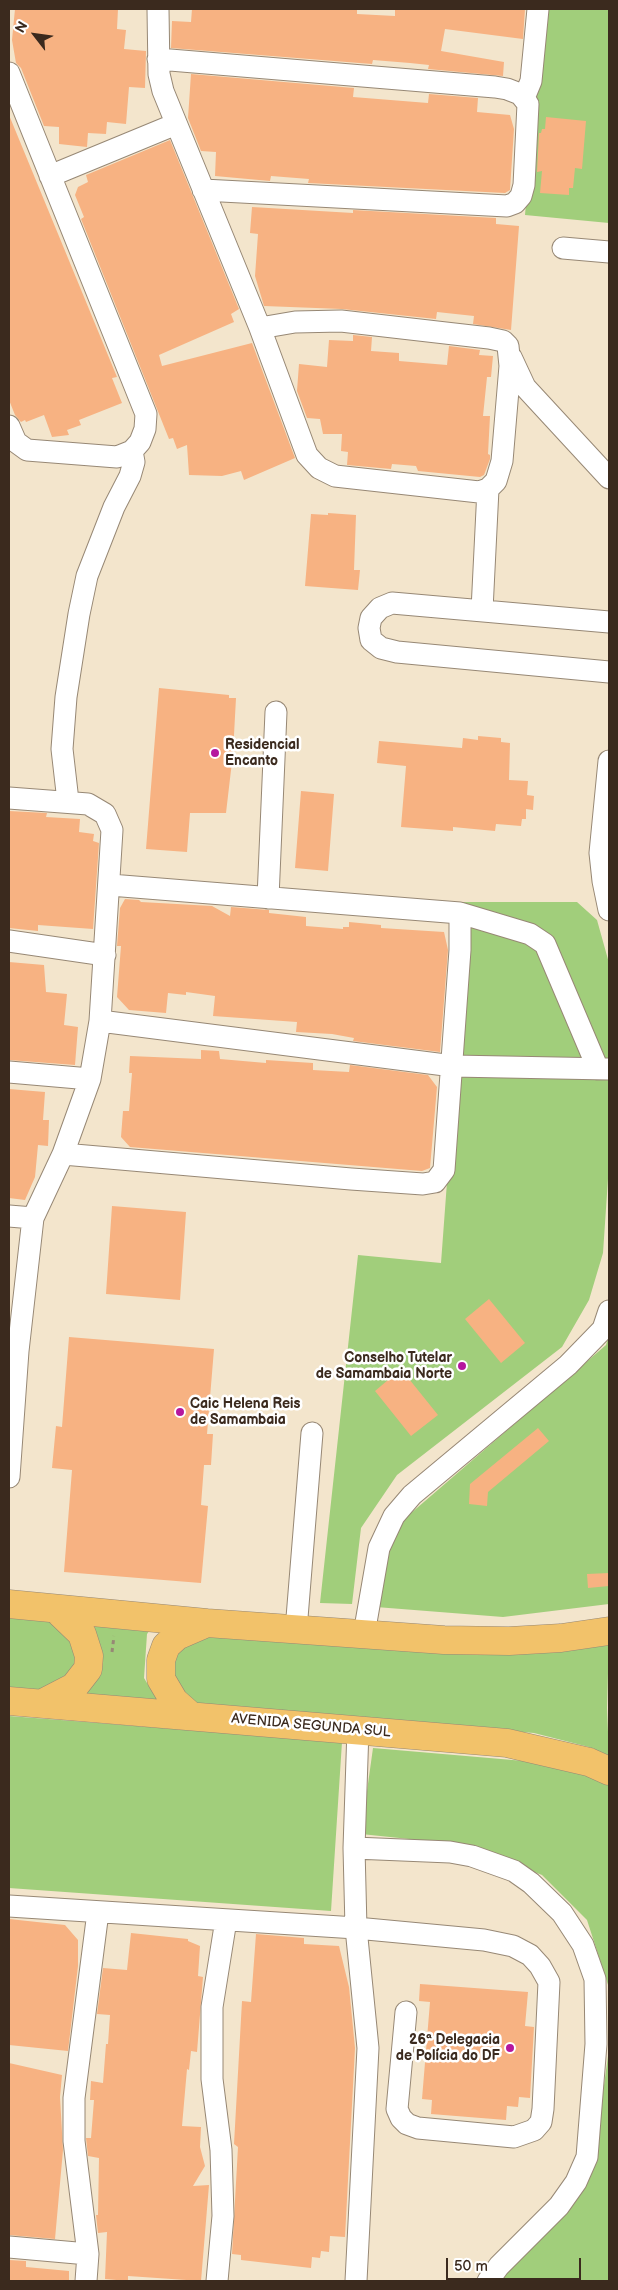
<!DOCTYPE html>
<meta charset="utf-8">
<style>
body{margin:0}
#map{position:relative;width:618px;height:2290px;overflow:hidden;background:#f3e5cc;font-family:"Balsamiq Sans",sans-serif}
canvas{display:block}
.frame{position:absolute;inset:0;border:10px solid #3b2a1e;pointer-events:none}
.north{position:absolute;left:10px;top:10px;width:50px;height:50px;-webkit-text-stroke:4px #fff;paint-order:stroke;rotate:300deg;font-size:14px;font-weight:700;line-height:20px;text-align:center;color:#3b2a1e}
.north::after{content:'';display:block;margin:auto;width:18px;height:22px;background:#3b2a1e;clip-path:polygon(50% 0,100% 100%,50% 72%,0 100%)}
.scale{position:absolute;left:446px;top:2258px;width:135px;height:22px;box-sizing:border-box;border:2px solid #3b2a1e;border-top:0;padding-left:6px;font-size:15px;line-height:18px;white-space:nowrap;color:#3b2a1e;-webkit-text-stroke:4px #fff;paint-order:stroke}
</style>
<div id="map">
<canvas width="618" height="2290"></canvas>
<div class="frame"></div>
<div class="north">N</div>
<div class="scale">50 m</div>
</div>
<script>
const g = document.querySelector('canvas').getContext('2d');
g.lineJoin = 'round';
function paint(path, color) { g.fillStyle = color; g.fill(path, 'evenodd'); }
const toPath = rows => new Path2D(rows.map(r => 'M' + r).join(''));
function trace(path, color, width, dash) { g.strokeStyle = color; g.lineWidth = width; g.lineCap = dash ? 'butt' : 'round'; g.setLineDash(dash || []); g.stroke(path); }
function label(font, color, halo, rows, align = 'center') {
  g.font = font + ' "Balsamiq Sans",sans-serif'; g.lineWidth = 5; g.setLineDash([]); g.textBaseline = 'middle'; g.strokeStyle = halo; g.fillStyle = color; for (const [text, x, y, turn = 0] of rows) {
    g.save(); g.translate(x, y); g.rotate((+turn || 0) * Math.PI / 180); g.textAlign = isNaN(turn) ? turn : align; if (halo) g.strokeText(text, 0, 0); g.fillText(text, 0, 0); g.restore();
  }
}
const green = toPath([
 [542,9,609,9,609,223,525,215],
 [438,902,577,902,597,920,609,963,609,1164,603,1253,589,1300,562,1347,397,1475,361,1528,352,1604,320,1603,358,1255,441,1263,466,926],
 [609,1335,609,1604,503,1617,376,1607,385,1554,403,1520,606,1345],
 [9,1608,48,1610,76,1638,76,1668,41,1692,9,1689],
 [76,1611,161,1616,147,1634,144,1678,159,1703,71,1698,94,1673],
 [190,1624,609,1638,607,1708,609,1756,589,1747,534,1733,183,1703,168,1679,173,1639],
 [9,1716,342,1742,331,1911,9,1888],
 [373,1748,559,1764,609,1785,609,1988,587,1920,542,1875,467,1845,361,1834],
 [609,2015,609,2281,495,2281,595,2151,608,2056]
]);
const building = toPath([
 [15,9,118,9,117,29,126,30,124,49,146,51,145,88,129,87,126,124,107,122,106,134,88,133,87,147,59,144,59,127,44,126,21,68,16,63,12,40],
 [192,9,357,9,357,14,395,16,395,9,525,9,523,39,445,29,441,51,504,62,503,76,428,69,429,65,410,63,373,60,372,64,171,48,172,21,191,22],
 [191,74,354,88,353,97,428,103,429,94,478,98,477,112,510,115,514,129,510,190,505,193,308,183,309,179,271,176,270,181,215,176,216,152,201,151,188,118],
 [9,115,117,377,112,378,122,403,79,420,81,425,67,430,69,435,52,437,44,415,26,422,25,420,21,422,15,415,9,400],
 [546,117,586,121,582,169,575,168,573,188,569,188,569,195,540,193,542,171,537,172,539,133,541,133,542,129,545,129],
 [170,140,239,309,231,314,234,322,159,355,162,366,252,343,295,458,244,480,241,471,222,476,189,475,187,445,177,449,173,438,169,439,81,219,84,217,75,195,78,187,88,182,86,175],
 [252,207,353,213,353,210,496,218,496,224,519,226,511,330,473,324,474,316,437,312,436,319,342,309,264,306,255,276,258,234,250,233],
 [353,335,372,337,371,351,399,353,399,361,447,365,449,346,480,350,479,355,493,356,491,377,487,377,483,416,490,416,488,454,490,455,490,459,484,475,480,477,418,471,416,466,392,464,391,469,347,465,348,452,341,451,342,434,323,434,320,419,307,418,297,391,299,364,327,367,329,340,353,341],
 [328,513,356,515,354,570,360,570,358,590,305,586,311,514,328,515],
 [159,688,229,695,229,698,236,698,233,753,226,813,190,813,187,852,146,849],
 [478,736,501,738,501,742,510,743,509,780,528,781,527,795,534,796,533,810,526,809,526,819,522,819,521,826,496,824,495,831,453,827,453,831,401,827,406,766,377,763,379,741,462,748,463,738,478,740],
 [301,791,334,794,328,871,295,868],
 [9,811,47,813,46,817,80,819,79,832,94,834,93,841,99,843,93,929,38,925,38,931,9,928],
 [125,899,139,900,141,902,212,906,230,916,231,907,269,910,269,913,306,917,306,926,343,929,343,927,349,927,349,922,381,925,381,928,444,932,448,950,440,1052,353,1041,354,1038,332,1034,296,1032,297,1022,213,1016,215,996,186,992,186,995,168,993,166,1013,129,1010,117,997,121,946,117,946,120,908],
 [9,962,44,965,46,992,67,994,64,1025,78,1027,75,1065,9,1060],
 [201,1050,219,1051,220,1059,266,1063,266,1060,313,1063,313,1070,349,1072,350,1065,428,1075,437,1087,430,1168,422,1171,130,1147,121,1137,123,1111,129,1111,132,1073,129,1073,130,1056,201,1059],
 [9,1089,45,1092,43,1120,49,1120,48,1146,38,1145,35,1177,25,1200,9,1198],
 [112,1206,186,1212,180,1300,106,1294],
 [489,1299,525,1343,501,1363,465,1319],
 [69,1337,214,1349,207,1434,213,1434,211,1465,204,1465,201,1505,208,1506,201,1583,64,1572,72,1470,52,1468,56,1426,62,1427],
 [401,1369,438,1415,411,1436,375,1391],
 [538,1428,549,1441,488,1492,487,1506,469,1504,470,1484],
 [609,1573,609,1586,588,1588,587,1574],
 [9,1919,65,1925,78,1940,78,1966,68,2051,9,2045],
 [131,1933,188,1939,188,1941,200,1946,198,1976,203,1977,197,2052,191,2051,189,2070,187,2069,182,2126,201,2127,200,2147,205,2166,193,2186,209,2185,201,2281,128,2276,128,2281,105,2279,107,2232,98,2233,96,2215,98,2215,99,2158,88,2156,86,2138,91,2138,94,2100,90,2100,91,2081,103,2083,106,2044,108,2044,110,2015,97,2014,103,1968,127,1970],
 [256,1934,304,1938,304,1944,339,1946,349,1987,355,2048,345,2237,330,2236,329,2252,321,2251,320,2258,312,2257,311,2268,241,2260,241,2255,232,2254,238,2147,234,2144,242,2001,251,2002],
 [420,1984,528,1992,525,2026,534,2027,530,2098,519,2097,518,2107,507,2106,506,2120,431,2114,432,2100,422,2099,430,2002,419,2001],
 [9,2063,62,2075,60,2097,63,2150,55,2239,9,2235],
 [9,2260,26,2261,26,2267,69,2271,69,2281,9,2281]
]);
const path = toPath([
 [112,1652,114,1636]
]);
const minor = toPath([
 [158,9,159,74,163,91,260,328,307,455,319,468,335,476,479,492,488,489,496,481,502,461,510,366,508,346,503,341,489,338,341,321,295,322,260,328],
 [158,59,495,87,507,89,520,94,528,104,524,185,521,196,515,203,507,206,203,190],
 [9,73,146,414,145,429,140,442,132,451,117,457,27,450,16,442,9,426],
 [524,98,531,81,538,9],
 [50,176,176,124],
 [563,248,609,252],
 [511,357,525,387,609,478],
 [482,610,488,489],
 [609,622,392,603,380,608,371,618,369,628,371,640,381,648,397,652,609,672],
 [609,761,600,853,603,881,609,910],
 [9,798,88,804,105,814,112,830,100,1021,90,1079,63,1154,33,1218,18,1351,9,1350],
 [68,801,62,749,66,697,79,614,87,576,114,507,130,476,134,462,132,451],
 [268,898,276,712],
 [460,913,530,934,545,944,598,1069],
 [9,941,105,955],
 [100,1021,453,1066,609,1069],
 [9,1072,90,1079],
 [63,1154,351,1179,423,1184,435,1182,444,1170,460,950,460,913,110,885],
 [9,1216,33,1218],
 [9,1477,18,1351],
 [296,1630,312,1433],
 [364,1634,379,1548,394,1516,412,1495,568,1365,603,1329,609,1311],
 [354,1848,450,1852,472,1856,514,1871,531,1883,562,1913,583,1945,595,1979,596,2044,587,2157,576,2182,559,2206,499,2266,488,2281],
 [9,1906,356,1928,484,1940,513,1946,530,1955,540,1966,549,1982,543,2109,541,2122,534,2130,514,2137,418,2128,407,2124,401,2118,397,2109,406,2012],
 [9,2247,88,2254],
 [86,2281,88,2254,74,2141,74,2098,98,1912],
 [217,2281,223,2216,221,2150,212,2079,212,2007,226,1920],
 [356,2281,368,2048,356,1928,354,1848,358,1729]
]);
const major = toPath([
 [9,1604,207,1623,444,1640,509,1641,561,1638,609,1631],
 [9,1701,507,1743,589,1762,609,1771],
 [43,1703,74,1687,88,1669,89,1656,82,1634,57,1610],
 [191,1716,174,1701,161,1679,161,1660,166,1646,177,1636,207,1623]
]);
const markers = [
 [215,753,5,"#b5179e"],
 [462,1366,5,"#b5179e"],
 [180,1412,5,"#b5179e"],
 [510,2048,5,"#b5179e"]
];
const poiNames = [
 ["Residencial",225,745],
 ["Encanto",225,761],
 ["Conselho Tutelar",452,1358,"right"],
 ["de Samambaia Norte",452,1374,"right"],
 ["Caic Helena Reis",190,1404],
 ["de Samambaia",190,1420],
 ["26ª Delegacia",500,2040,"right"],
 ["de Polícia do DF",500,2056,"right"]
];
const streetNames = [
 ["AVENIDA SEGUNDA SUL",311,1726,5]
];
paint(green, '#a1ce7b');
paint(building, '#f7b282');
trace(minor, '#978875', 23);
trace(major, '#978875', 29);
trace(path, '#978875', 3, [4, 4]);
trace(minor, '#fff', 21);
trace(major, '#f2c26a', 28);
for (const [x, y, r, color] of markers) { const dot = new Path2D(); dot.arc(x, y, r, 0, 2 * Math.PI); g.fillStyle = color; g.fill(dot); trace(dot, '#fff', 2); }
label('bold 14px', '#3b2a1e', '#fff', poiNames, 'left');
label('14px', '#3b2a1e', '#fff', streetNames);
</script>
